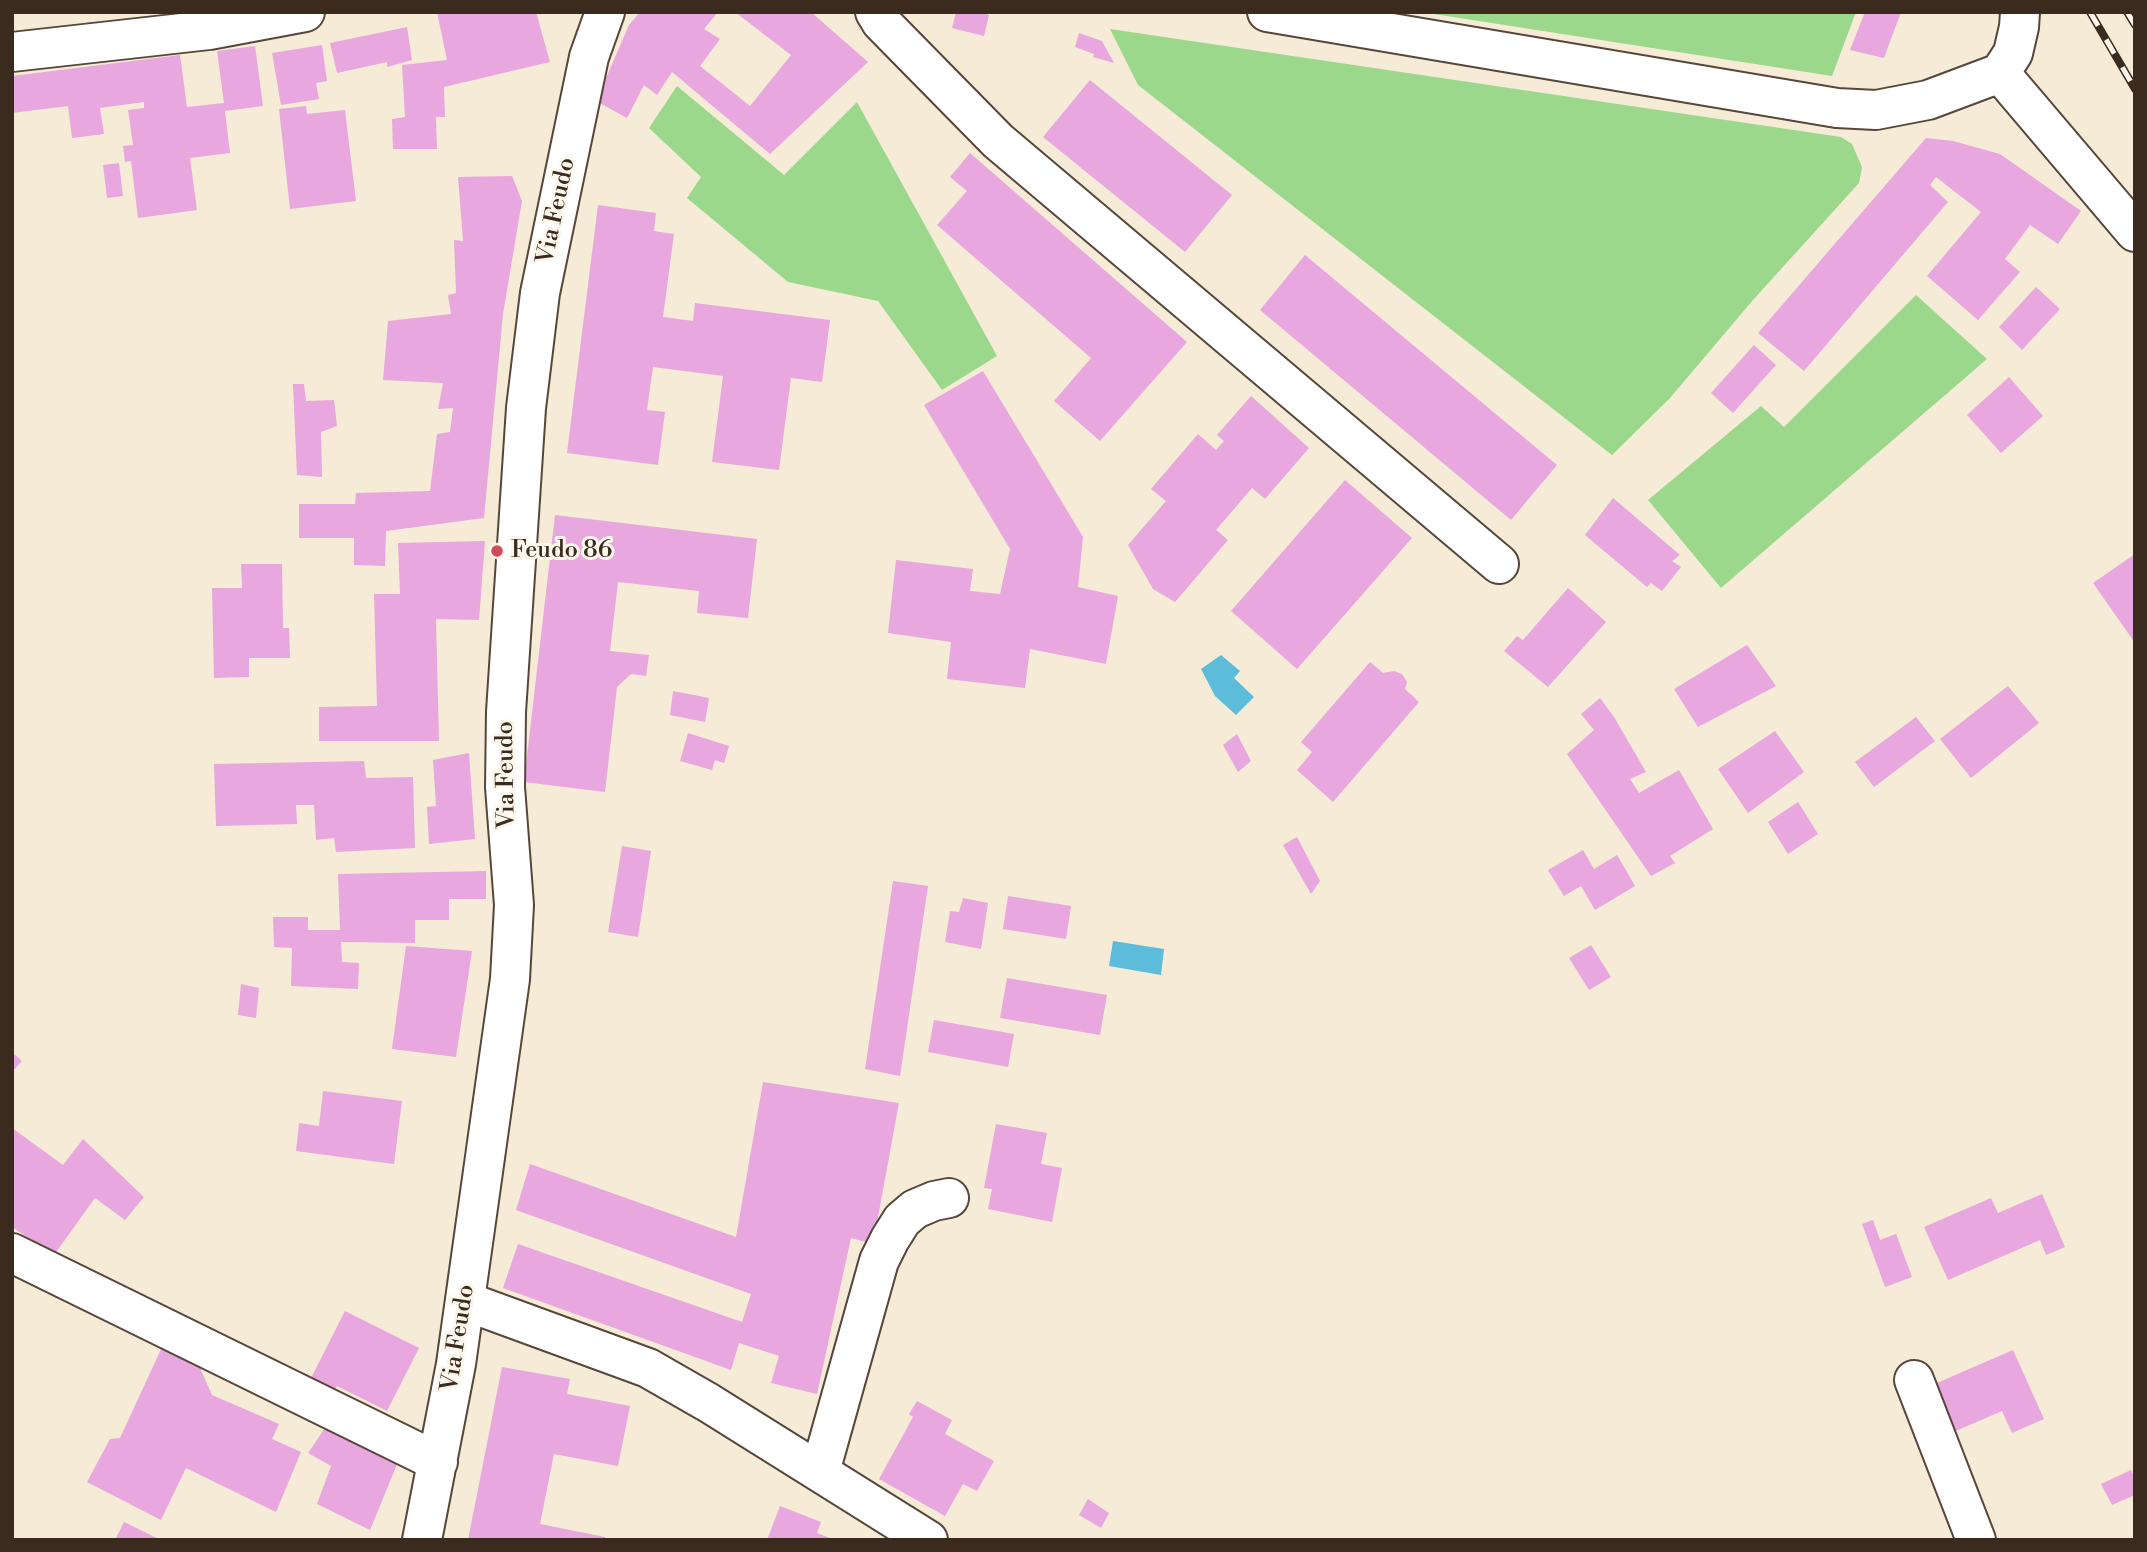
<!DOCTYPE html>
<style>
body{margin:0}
#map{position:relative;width:2147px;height:1552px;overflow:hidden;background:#f5ebd6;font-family:"Libre Bodoni",serif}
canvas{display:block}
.frame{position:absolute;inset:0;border:14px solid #3b2a1e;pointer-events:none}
</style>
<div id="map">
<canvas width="2147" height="1552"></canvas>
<div class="frame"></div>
</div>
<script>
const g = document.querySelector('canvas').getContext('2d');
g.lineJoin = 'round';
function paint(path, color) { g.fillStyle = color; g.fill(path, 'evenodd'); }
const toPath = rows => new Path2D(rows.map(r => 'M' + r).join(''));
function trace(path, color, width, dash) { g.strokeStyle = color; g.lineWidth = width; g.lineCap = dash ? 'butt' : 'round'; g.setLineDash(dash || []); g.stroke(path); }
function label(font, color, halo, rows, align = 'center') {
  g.font = font + ' "Libre Bodoni",serif'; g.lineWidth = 6; g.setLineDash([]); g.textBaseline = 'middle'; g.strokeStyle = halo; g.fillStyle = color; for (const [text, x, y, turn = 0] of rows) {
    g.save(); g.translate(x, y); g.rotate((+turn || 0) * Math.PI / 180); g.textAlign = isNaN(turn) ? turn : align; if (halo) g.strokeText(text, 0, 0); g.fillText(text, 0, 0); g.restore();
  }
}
const green = toPath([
 [1421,12,1856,12,1832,76],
 [1110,29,1841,137,1852,144,1862,167,1859,183,1753,300,1670,398,1612,455,1138,85],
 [677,86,784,175,857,102,997,356,942,390,878,301,788,282,687,198,701,177,649,128],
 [1916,295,1987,359,1721,588,1648,500,1761,406,1784,427]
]);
const water = toPath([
 [1221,655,1240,671,1234,678,1254,697,1236,715,1215,696,1201,669],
 [1113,941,1164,949,1161,975,1109,966]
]);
const building = toPath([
 [437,12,536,12,550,62,444,87,445,117,436,117,437,149,393,149,392,119,405,117,402,65,447,60],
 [640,12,718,12,704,29,720,39,700,66,750,106,791,55,735,12,811,12,868,62,770,154,672,72,657,95,644,85,627,118,596,101,629,25],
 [956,12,978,12,989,15,984,36,952,28],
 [1865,12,1901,12,1884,58,1850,50],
 [407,27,412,60,387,67,387,62,337,73,330,43],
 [1079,33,1102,41,1114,63,1093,57,1094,54,1075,47],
 [322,45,327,81,316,83,319,99,281,105,272,53],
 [255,46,263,106,225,111,230,153,190,158,197,210,138,218,131,161,125,162,123,146,133,145,128,110,144,108,144,102,100,108,104,134,72,138,68,106,12,113,12,76,180,55,187,107,224,103,217,51],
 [1090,80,1232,195,1185,252,1043,137],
 [306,106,307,114,345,110,356,201,290,209,279,109],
 [1926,138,1953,141,2000,154,2081,211,2058,244,2030,225,2005,259,2020,272,1978,320,1927,276,1981,212,1936,177,1930,185,1948,202,1804,371,1758,333],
 [970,153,1187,342,1100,441,1054,401,1091,358,937,225,967,191,950,177],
 [119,163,123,196,107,198,103,165],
 [512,176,522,201,503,314,484,518,386,531,385,566,354,565,354,538,299,538,299,504,355,504,356,493,430,491,437,434,450,432,453,408,438,409,443,383,383,380,388,321,451,314,448,295,456,293,454,240,463,241,458,177],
 [598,205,656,213,654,231,674,234,663,317,693,321,695,303,830,320,822,382,791,378,779,470,712,462,723,376,653,367,647,410,665,412,658,465,567,453],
 [1305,255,1557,465,1511,520,1260,310],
 [2036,287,2060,309,2022,350,1999,327],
 [1754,345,1776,365,1733,413,1711,393],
 [983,371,1083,537,1078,587,1118,596,1106,664,1030,649,1025,688,947,679,951,642,888,633,896,560,973,569,970,591,1000,594,1010,549,924,405],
 [2009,377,2043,416,2001,453,1967,415],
 [293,384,304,384,306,401,334,400,337,426,321,432,322,477,297,475],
 [1251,396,1309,448,1265,499,1252,488,1216,530,1228,540,1175,602,1153,589,1128,545,1166,501,1151,489,1198,434,1216,450,1224,441,1217,435],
 [1345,480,1412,538,1297,669,1231,611],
 [1613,498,1680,555,1672,561,1681,567,1662,591,1651,583,1647,587,1585,535],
 [555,515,757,539,748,618,697,613,699,591,618,582,610,651,649,655,646,676,631,674,617,687,605,792,524,782],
 [485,541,479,620,436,619,439,741,319,741,319,707,377,706,374,594,400,594,398,543],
 [2135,554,2135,643,2093,583],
 [241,564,282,564,283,628,289,628,290,658,249,658,249,677,214,678,212,588,242,588],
 [1568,588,1606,622,1548,687,1504,651,1517,636,1523,640],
 [1747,645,1776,686,1698,727,1674,689],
 [1370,662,1383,673,1394,671,1402,674,1407,682,1405,689,1419,702,1333,802,1297,770,1312,752,1301,742],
 [2008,686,2039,723,1971,778,1940,739],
 [673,691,709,698,705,722,670,715],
 [1600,698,1614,717,1646,772,1630,779,1639,793,1679,770,1713,829,1670,856,1675,863,1651,876,1567,754,1594,730,1581,714],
 [1916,717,1935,741,1874,787,1855,762],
 [1775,731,1804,772,1748,813,1718,769],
 [688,733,729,746,724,763,715,760,712,770,680,761],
 [1237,734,1251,761,1238,772,1223,745],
 [469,753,475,839,429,844,427,807,436,806,433,760],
 [364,761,366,778,413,777,415,848,336,852,334,838,316,840,314,805,296,805,297,824,216,826,214,764],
 [1798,802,1818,834,1788,854,1768,822],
 [1297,837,1320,881,1311,894,1283,845],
 [622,846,651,851,638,937,608,932],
 [1583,850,1594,869,1617,855,1635,886,1595,910,1581,886,1564,896,1548,870],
 [486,871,486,899,449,899,449,920,415,920,415,943,341,942,342,962,359,963,358,989,291,986,292,948,274,947,273,917,308,917,308,930,340,930,338,874],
 [893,881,928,886,900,1076,865,1069],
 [1008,896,1071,906,1066,939,1003,929],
 [963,898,988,903,981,949,945,942,950,911,959,912],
 [1591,945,1611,977,1589,990,1569,958],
 [406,946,472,951,456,1057,392,1049],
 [1007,978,1107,995,1100,1035,1000,1018],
 [241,984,259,988,256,1018,238,1015],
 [934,1020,1014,1034,1008,1067,928,1052],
 [12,1052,22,1061,12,1072],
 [763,1082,899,1103,873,1244,851,1238,817,1394,771,1383,779,1356,739,1343,731,1370,503,1288,518,1244,742,1322,751,1294,516,1210,530,1164,736,1237],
 [323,1091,402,1101,394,1164,296,1151,299,1123,319,1126],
 [996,1124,1047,1133,1041,1164,1062,1168,1052,1222,988,1209,992,1189,984,1188],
 [12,1128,63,1165,83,1139,144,1197,125,1220,95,1198,54,1255,12,1227],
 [2042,1194,2065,1247,2046,1255,2040,1240,1948,1280,1924,1227,1991,1198,1998,1213],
 [1873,1220,1880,1240,1896,1234,1912,1277,1885,1287,1862,1224],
 [345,1311,419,1348,387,1411,337,1386,334,1392,309,1382],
 [163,1345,196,1359,212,1395,279,1424,272,1439,301,1452,276,1512,186,1468,161,1520,87,1482,110,1439,120,1438],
 [2013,1350,2044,1419,2012,1433,2002,1411,1951,1433,1930,1386],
 [502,1367,570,1379,567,1394,630,1406,618,1466,554,1454,540,1524,605,1537,605,1540,468,1540],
 [917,1401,952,1420,945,1434,994,1461,977,1491,963,1484,945,1516,879,1479,913,1417,909,1414],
 [327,1425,398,1462,370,1530,317,1504,331,1466,308,1453],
 [2131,1470,2135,1478,2135,1495,2112,1505,2101,1484],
 [1088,1499,1109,1513,1101,1528,1079,1515],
 [780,1506,821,1522,817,1533,835,1540,767,1540],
 [124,1522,161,1540,115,1540]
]);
const minor = toPath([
 [875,12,881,22,998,141,1499,564],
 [1267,12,1837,108,1876,110,1928,100,2000,73,2135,232],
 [12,52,209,30,305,12],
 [2000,73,2013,53,2019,27,2020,12],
 [12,1253,438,1462],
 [465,1301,648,1368,709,1403,928,1540],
 [1914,1380,1976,1540],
 [820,1472,879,1261,890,1239,902,1220,915,1209,934,1201,949,1198],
 [422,1540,456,1364,510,979,514,905,505,787,506,712,526,408,540,293,589,57,605,12]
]);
const rail = toPath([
 [2090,12,2135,89],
 [2127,12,2135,25]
]);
const markers = [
 [497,551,7,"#d1495b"]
];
const streetNames = [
 ["Via Feudo",557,211,-78],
 ["Via Feudo",507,775,-91],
 ["Via Feudo",459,1338,-81]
];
const poiNames = [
 ["Feudo 86",511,551]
];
paint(green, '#9cd88c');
paint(water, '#5cbcda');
paint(building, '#e8a7de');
trace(minor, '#57473a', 42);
trace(minor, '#fff', 38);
trace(rail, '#3b2a1e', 8);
trace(rail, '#fbf7ec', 5, [16]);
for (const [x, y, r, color] of markers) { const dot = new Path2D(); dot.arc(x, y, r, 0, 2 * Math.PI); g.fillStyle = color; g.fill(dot); trace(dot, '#fbf7ec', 2.5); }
label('24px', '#3b2a1e', '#fbf7ec', streetNames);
label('24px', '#3b2a1e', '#fbf7ec', poiNames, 'left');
</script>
